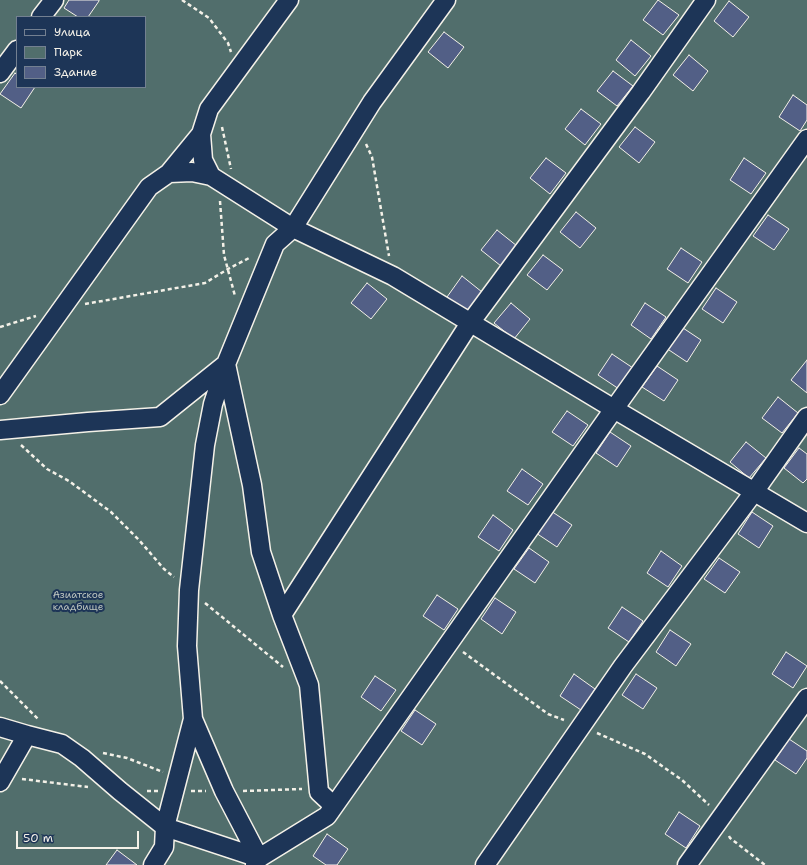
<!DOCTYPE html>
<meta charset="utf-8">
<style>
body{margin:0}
#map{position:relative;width:807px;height:865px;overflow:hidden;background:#283d60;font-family:"Shantell Sans",sans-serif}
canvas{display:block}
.legend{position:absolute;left:16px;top:16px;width:130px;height:72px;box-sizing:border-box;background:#1d3557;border:1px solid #738091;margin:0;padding:5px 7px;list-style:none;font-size:12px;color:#f4f1e8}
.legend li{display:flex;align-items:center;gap:8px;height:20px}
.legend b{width:20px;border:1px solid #738091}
.scale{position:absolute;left:16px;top:831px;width:123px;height:18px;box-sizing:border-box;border:2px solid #f4f1e8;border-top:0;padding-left:5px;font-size:12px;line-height:14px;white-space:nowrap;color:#f4f1e8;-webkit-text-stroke:3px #1d3557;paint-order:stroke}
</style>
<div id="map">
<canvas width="807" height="865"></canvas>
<ul class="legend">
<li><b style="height:5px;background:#1d3557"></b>Улица</li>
<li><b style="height:11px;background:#516e6c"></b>Парк</li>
<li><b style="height:11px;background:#525f86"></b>Здание</li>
</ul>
<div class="scale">50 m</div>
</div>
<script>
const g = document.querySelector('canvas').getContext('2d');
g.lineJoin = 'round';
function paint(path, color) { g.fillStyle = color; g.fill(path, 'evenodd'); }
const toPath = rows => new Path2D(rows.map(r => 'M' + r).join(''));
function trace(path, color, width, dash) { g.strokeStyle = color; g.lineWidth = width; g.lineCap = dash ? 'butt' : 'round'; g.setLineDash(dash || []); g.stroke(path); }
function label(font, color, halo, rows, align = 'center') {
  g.font = font + ' "Shantell Sans",sans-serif'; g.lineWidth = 4; g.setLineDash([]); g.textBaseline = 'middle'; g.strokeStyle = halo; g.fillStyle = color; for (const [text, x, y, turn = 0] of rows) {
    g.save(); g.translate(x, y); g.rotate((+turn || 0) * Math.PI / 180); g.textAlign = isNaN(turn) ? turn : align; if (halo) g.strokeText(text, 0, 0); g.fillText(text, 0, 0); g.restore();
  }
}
const green = toPath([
 [0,0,807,0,807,865,0,865],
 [17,17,145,17,145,87,17,87]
]);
const building = toPath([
 [69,0,99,0,99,1,88,17,78,17,64,8,69,0],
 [658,0,679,15,663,35,643,20,658,0],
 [729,1,749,17,733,37,714,21,729,1],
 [444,32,464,47,448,68,428,52,444,32],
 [631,40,651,56,635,76,616,60,631,40],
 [689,55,708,71,693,91,673,75,689,55],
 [613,71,633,86,617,106,597,91,613,71],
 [15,73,17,75,17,87,35,87,21,108,0,94,15,73],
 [793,95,807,105,807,120,800,131,779,117,793,95],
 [581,109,601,124,585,145,565,129,581,109],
 [635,127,655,142,639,163,619,147,635,127],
 [546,158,566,173,550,194,530,178,546,158],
 [744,158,766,173,751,194,730,180,744,158],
 [576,212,596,228,580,248,560,232,576,212],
 [768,215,789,229,774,250,753,236,768,215],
 [497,230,517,246,501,266,481,250,497,230],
 [681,248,702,262,688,283,667,269,681,248],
 [543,255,563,270,547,290,527,275,543,255],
 [462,276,482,292,466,312,447,297,462,276],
 [367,283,387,299,371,319,351,303,367,283],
 [716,288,737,302,723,323,702,309,716,288],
 [511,303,530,319,514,339,494,323,511,303],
 [645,303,666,317,651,339,631,325,645,303],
 [680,326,701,340,687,362,666,348,680,326],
 [612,354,633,368,619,389,598,375,612,354],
 [807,360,807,393,791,380,807,360],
 [657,366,678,380,664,401,642,387,657,366],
 [778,397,798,413,782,433,762,418,778,397],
 [567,411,588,425,573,446,552,432,567,411],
 [610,432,631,446,617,467,596,453,610,432],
 [746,442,766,458,749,478,730,462,746,442],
 [799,448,807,454,807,479,803,483,784,468,799,448],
 [522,469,543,484,528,505,507,491,522,469],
 [551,511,572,525,557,547,536,533,551,511],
 [752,512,773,526,759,548,738,534,752,512],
 [493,515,513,530,499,551,478,537,493,515],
 [529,548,549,562,535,583,514,569,529,548],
 [661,551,682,566,668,587,647,573,661,551],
 [719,558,740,572,725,593,704,579,719,558],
 [437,595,458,609,444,630,423,616,437,595],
 [495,598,516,612,502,634,481,619,495,598],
 [622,607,643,621,629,642,608,628,622,607],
 [670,630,691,644,676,666,656,652,670,630],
 [786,652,807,666,793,688,772,674,786,652],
 [574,674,595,689,581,710,560,696,574,674],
 [636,674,657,688,643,709,622,695,636,674],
 [375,676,396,690,381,711,361,697,375,676],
 [415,710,436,724,422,745,401,731,415,710],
 [789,739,807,751,807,758,796,774,775,760,789,739],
 [679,812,700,826,686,848,665,834,679,812],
 [327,834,348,849,337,865,326,865,313,856,327,834],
 [117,850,137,865,106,865,117,850]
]);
const path = toPath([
 [182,0,209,18,228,43,231,52],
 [222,127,231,169],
 [366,144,372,157,389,256],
 [220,201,224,255,235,296],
 [85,304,205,283,228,269,251,257],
 [0,327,36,316],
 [21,445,47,469,69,481,111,512,139,540,164,569,174,577],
 [205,603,283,667],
 [463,652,548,714,564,720],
 [0,681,39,720],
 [597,733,645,754,682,780,709,805],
 [103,753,127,758,163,772],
 [22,779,88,787],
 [147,791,158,791],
 [191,791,206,791],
 [243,791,302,789],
 [729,836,730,838,765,865]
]);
const street = toPath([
 [289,0,209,109,201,134,203,160,211,176,293,228,393,276,614,409,807,523],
 [41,17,54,0],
 [0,73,17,50],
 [169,173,192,172,211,176],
 [0,395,149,187,169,173,201,134],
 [0,430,88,422,160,417,226,364,252,485,261,552,282,615,309,685,319,792,334,806],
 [282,615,470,323,641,92,706,0],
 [0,727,27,735,0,782],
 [27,735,62,744,82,758,120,791,165,827,259,858,224,791,193,719],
 [153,865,164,847,165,827,193,719,187,646,189,590,205,445,213,404,226,364,275,244,293,228,372,102,446,0],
 [255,865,259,858,327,816,614,409,807,139],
 [485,865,623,666,754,492,807,417],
 [687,865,807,698]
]);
const parkNames = [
 ["Азиатское",78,595],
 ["кладбище",78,607]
];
paint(green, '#516e6c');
paint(building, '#525f86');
trace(building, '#f4f1e8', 1);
trace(street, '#f4f1e8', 21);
trace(path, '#f4f1e8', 2.5, [4, 3]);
trace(street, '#1d3557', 18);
label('10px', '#bbc3bd', '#1d3557', parkNames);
</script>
